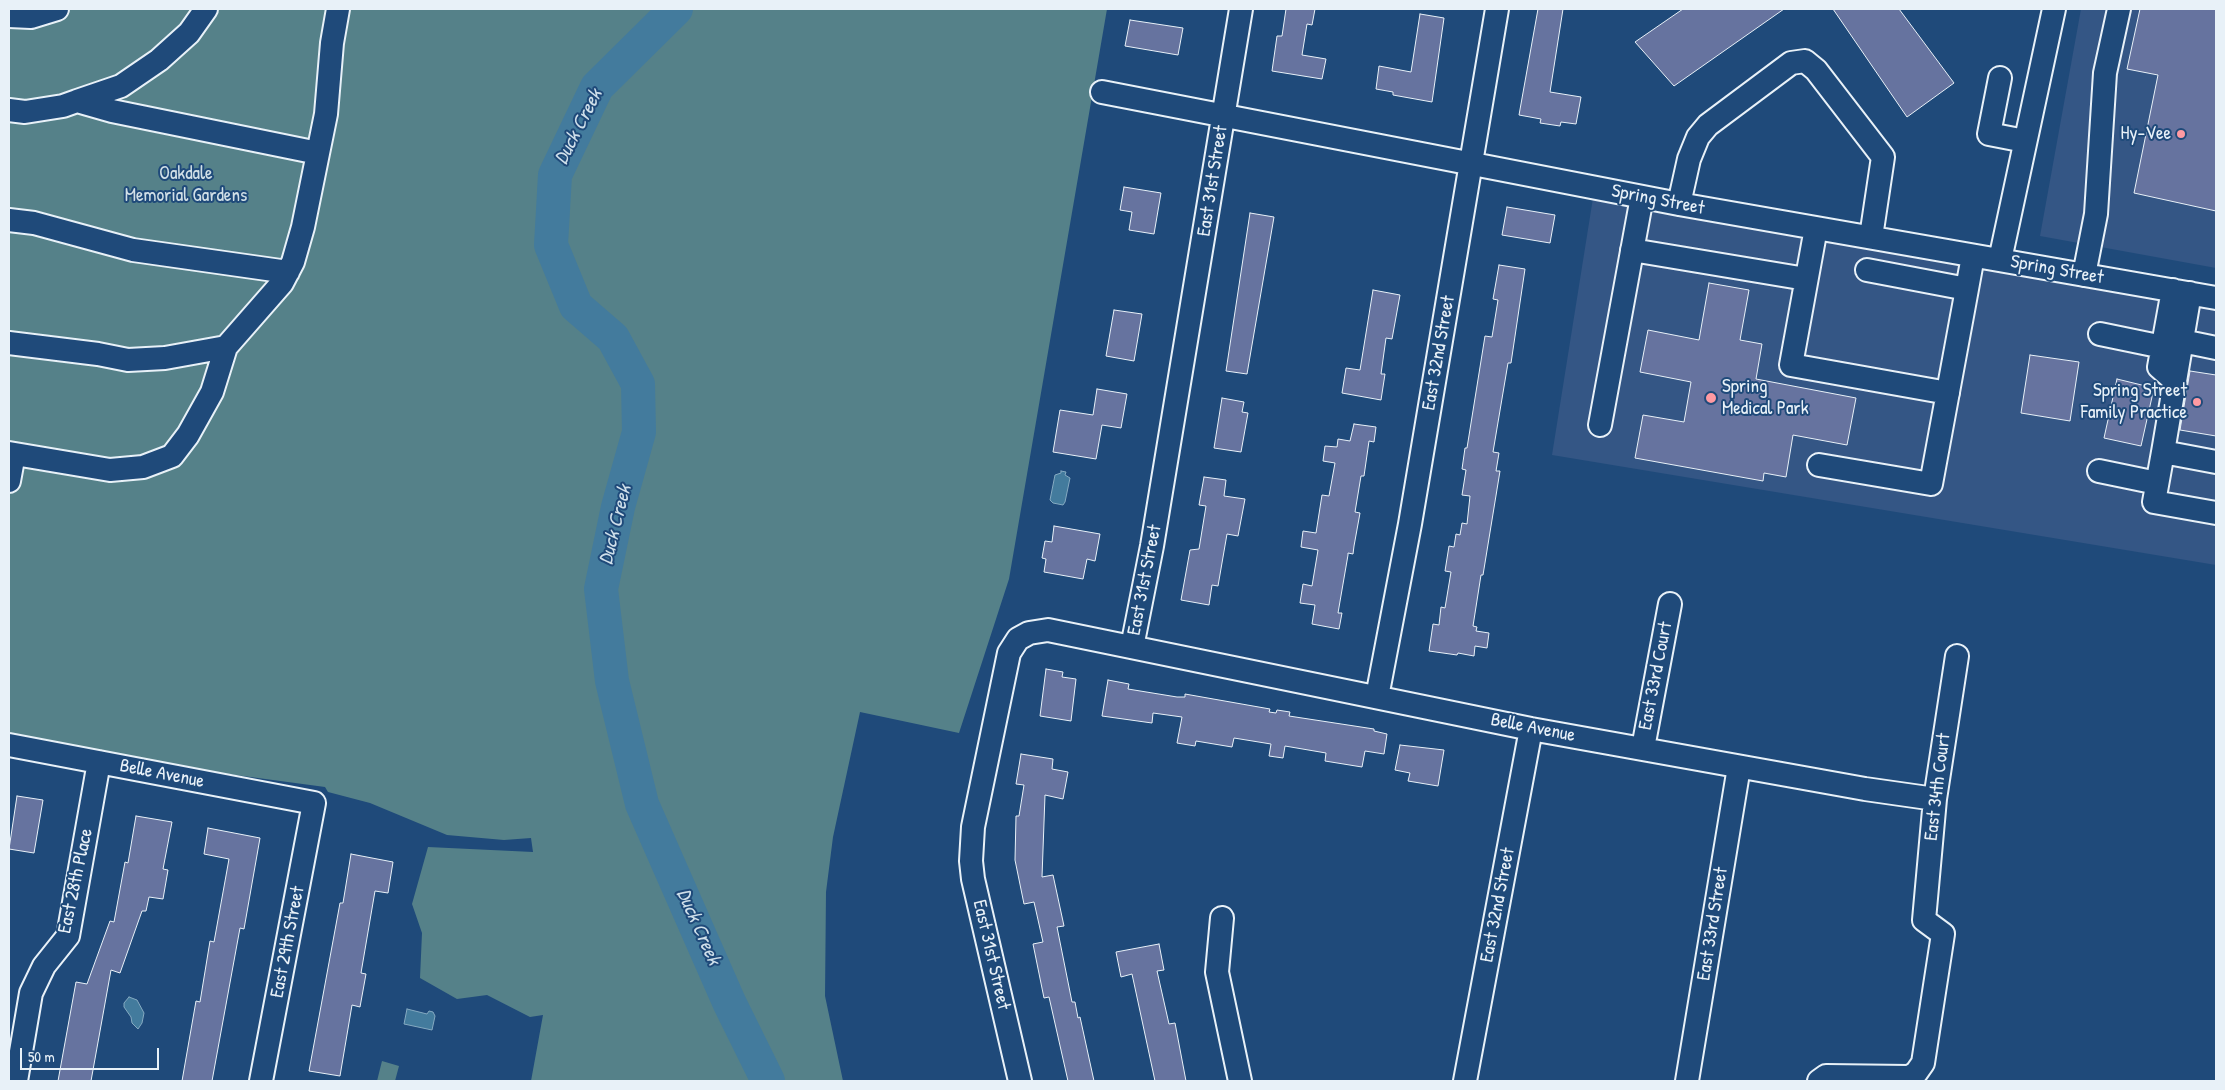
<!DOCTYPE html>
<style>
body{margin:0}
#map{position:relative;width:2225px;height:1090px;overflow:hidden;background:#1f4a7a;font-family:"Patrick Hand",sans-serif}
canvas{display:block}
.frame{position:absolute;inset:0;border:10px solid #e8f1f8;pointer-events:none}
.scale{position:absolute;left:20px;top:1048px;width:139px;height:22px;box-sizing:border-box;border:2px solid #e8f1f8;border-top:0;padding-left:6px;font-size:15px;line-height:18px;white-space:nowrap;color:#e8f1f8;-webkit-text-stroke:4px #1f4a7a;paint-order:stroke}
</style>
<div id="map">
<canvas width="2225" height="1090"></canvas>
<div class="frame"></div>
<div class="scale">50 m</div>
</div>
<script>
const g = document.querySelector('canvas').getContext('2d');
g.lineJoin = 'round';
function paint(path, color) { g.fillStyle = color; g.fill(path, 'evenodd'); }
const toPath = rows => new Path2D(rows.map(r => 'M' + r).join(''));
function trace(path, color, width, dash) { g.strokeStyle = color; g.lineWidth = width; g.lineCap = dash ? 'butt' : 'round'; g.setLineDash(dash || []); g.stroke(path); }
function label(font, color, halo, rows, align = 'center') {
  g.font = font + ' "Patrick Hand",sans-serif'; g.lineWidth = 4; g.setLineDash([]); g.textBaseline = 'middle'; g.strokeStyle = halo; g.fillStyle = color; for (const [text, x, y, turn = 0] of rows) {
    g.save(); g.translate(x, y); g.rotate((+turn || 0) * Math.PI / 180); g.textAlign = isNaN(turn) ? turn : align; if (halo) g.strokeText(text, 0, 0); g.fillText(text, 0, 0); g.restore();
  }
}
const built = toPath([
 [2081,9,2216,9,2216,268,2040,236],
 [1593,198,2216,310,2216,565,1552,455]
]);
const green = toPath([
 [9,9,1107,9,1009,579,959,733,860,712,833,837,826,892,825,996,843,1081,531,1081,543,1015,530,1017,487,995,457,999,420,978,422,933,412,904,428,847,533,852,531,838,504,840,447,835,370,803,328,792,325,787,161,765,9,737],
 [382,1061,399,1066,395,1081,377,1081]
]);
const water = toPath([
 [1061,471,1066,472,1065,475,1070,478,1065,502,1063,505,1053,503,1050,500,1055,475,1061,473,1061,471],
 [129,997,137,1000,144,1013,142,1023,138,1029,132,1023,131,1017,124,1007,124,1003,129,997],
 [407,1009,427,1014,429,1011,433,1012,435,1016,432,1030,404,1024,407,1009]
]);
const river = toPath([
 [676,9,597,87,555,175,551,245,576,306,613,338,638,384,639,432,618,507,601,589,612,681,642,804,729,1002,768,1081]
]);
const building = toPath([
 [1286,9,1315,9,1312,25,1307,24,1302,55,1326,59,1322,79,1272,71,1277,36,1282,36,1286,9],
 [1538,9,1563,9,1550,92,1581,97,1576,124,1561,122,1560,126,1540,123,1541,119,1519,115,1538,9],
 [1683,9,1784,9,1674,86,1635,42,1683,9],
 [1833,9,1899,9,1954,83,1907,117,1833,9],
 [2140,9,2216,9,2216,211,2134,193,2158,75,2127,69,2140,9],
 [1420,14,1444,18,1432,102,1393,95,1393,92,1376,89,1379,66,1411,72,1420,14],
 [1130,20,1183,28,1178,55,1125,46,1130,20],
 [1124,187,1161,193,1154,234,1129,230,1132,212,1120,210,1124,187],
 [1507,207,1555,215,1550,243,1502,235,1507,207],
 [1250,213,1274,217,1247,374,1226,371,1250,213],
 [1499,265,1525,269,1511,363,1508,363,1493,452,1499,453,1496,471,1500,471,1483,575,1481,575,1473,626,1477,627,1476,631,1489,633,1487,648,1475,646,1474,656,1458,653,1457,655,1429,651,1433,624,1439,625,1441,607,1445,608,1451,572,1445,571,1449,546,1454,547,1456,534,1460,535,1462,523,1467,524,1470,496,1462,495,1466,470,1462,469,1465,448,1467,448,1485,336,1492,337,1498,300,1493,299,1499,265],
 [1709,283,1749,290,1740,340,1762,344,1756,379,1856,398,1847,445,1793,435,1786,477,1764,473,1763,481,1635,458,1643,415,1684,422,1691,382,1640,372,1648,330,1699,340,1709,283],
 [1373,290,1400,295,1392,339,1386,338,1381,374,1385,374,1381,400,1342,393,1346,368,1360,370,1373,290],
 [1114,310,1142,314,1134,361,1106,356,1114,310],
 [2030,355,2079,362,2070,421,2021,413,2030,355],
 [2190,371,2216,375,2216,436,2180,430,2190,371],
 [2117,379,2154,388,2141,446,2104,438,2117,379],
 [1097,389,1127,394,1121,428,1102,425,1096,459,1053,452,1060,410,1093,415,1097,389],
 [1222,398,1244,402,1242,412,1248,413,1241,452,1214,448,1222,398],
 [1354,424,1376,427,1374,442,1369,441,1364,476,1361,476,1355,512,1360,513,1354,546,1353,554,1348,553,1348,555,1338,613,1342,613,1339,629,1312,624,1315,605,1300,603,1303,584,1312,586,1318,550,1301,547,1303,531,1316,533,1322,495,1329,496,1335,463,1323,461,1325,446,1337,447,1338,439,1350,441,1354,424],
 [1204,477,1226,480,1224,496,1245,499,1238,536,1227,534,1218,586,1212,585,1209,605,1181,600,1190,550,1199,549,1206,506,1199,505,1204,477],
 [1054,526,1100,534,1095,561,1087,559,1083,579,1044,572,1046,559,1042,558,1045,541,1052,542,1054,526],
 [1046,669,1063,672,1062,677,1076,679,1071,721,1040,716,1046,669],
 [1108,680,1129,684,1128,689,1177,697,1185,697,1185,694,1270,709,1269,712,1276,713,1277,710,1290,712,1289,716,1374,729,1374,731,1387,734,1384,754,1365,751,1362,767,1325,761,1326,753,1285,746,1283,758,1269,756,1271,744,1234,738,1232,747,1196,741,1195,746,1177,743,1182,717,1153,713,1152,723,1102,716,1108,680],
 [1400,745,1444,750,1438,786,1408,781,1410,773,1395,770,1400,745],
 [1021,754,1053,759,1052,769,1068,772,1063,799,1045,795,1042,877,1053,875,1064,926,1057,927,1072,1002,1075,1002,1078,1018,1080,1017,1094,1081,1068,1081,1049,997,1044,998,1033,944,1043,942,1034,902,1024,904,1015,860,1016,816,1019,816,1024,785,1016,784,1021,754],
 [17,796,43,800,34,853,9,849,17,796],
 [136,816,172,822,163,869,168,870,163,899,149,897,146,911,142,911,120,973,111,970,91,1081,58,1081,76,982,87,984,110,921,114,922,125,862,128,863,136,816],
 [208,828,260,838,244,929,240,928,212,1081,182,1081,196,1001,200,1002,210,941,214,942,229,859,204,854,208,828],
 [351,854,393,862,388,893,375,891,361,973,366,974,360,1007,352,1005,340,1076,309,1071,340,903,343,903,351,854],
 [1159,944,1164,970,1157,971,1169,1024,1175,1023,1186,1081,1155,1081,1132,974,1121,977,1116,952,1159,944]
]);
const minor = toPath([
 [9,16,31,17,57,9],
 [2000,78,1989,134,2025,141],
 [1102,92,1679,204,2216,298],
 [77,101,121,86,159,60,189,33,206,9],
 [9,110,25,112,63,106,77,101,112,111,318,153],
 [1679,204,1689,159,1698,137,1708,125,1791,63,1805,61,1816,70,1883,157,1871,237],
 [9,220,34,223,133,250,288,272],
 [1816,228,1791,365,1948,393],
 [1632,250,1806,279],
 [2000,260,2054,9],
 [1867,270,1967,289,1973,256],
 [2084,275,2096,214,2105,73,2119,9],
 [2173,290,2159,367,2175,381],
 [2190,293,2163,452,2216,462],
 [2100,334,2163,347],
 [2182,341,2216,348],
 [9,343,98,354,128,360,165,358,226,347],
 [1600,425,1642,197],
 [2163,452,2154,502,2216,513],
 [9,453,110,470,143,467,172,456,188,435,212,392,226,347,282,283,293,262,303,227,326,114,332,43,338,9],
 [1819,465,1931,484,1967,289],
 [2099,471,2157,483],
 [9,481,14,454],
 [1132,647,1152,546,1241,9],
 [1377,697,1410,524,1497,9],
 [9,745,314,803,261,1081],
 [1643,748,1670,604],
 [1222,918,1217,972,1240,1081],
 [16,1081,31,993,44,966,68,936,99,762],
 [1020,1081,973,879,971,861,973,827,1009,653,1018,639,1029,633,1048,630,1531,729,1865,789,1935,799],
 [1465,1081,1531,729],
 [1687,1081,1739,767],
 [1819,1081,1826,1076,1909,1077,1916,1073,1923,1063,1943,934,1924,920,1935,799,1957,656]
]);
const markers = [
 [2181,134,5,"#ff9aa2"],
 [1711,398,6,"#ff9aa2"],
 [2197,402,5,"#ff9aa2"]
];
const poiNames = [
 ["Hy-Vee",2171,134],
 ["Spring",1722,387,"left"],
 ["Medical Park",1722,409,"left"],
 ["Spring Street",2187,391],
 ["Family Practice",2187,413]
];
const parkNames = [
 ["Oakdale",186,174],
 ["Memorial Gardens",186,196]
];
const streetNames = [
 ["East 31st Street",1213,181,-81],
 ["Spring Street",1658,200,11],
 ["Spring Street",2057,270,10],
 ["East 32nd Street",1439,353,-80],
 ["East 31st Street",1145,580,-79],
 ["East 33rd Court",1656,676,-79],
 ["Belle Avenue",1533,728,11],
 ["Belle Avenue",162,774,11],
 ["East 34th Court",1938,787,-83],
 ["East 28th Place",76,881,-78],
 ["East 32nd Street",1498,905,-79],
 ["East 33rd Street",1713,924,-81],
 ["East 29th Street",288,942,-79],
 ["East 31st Street",991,955,77]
];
const waterNames = [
 ["Duck Creek",579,127,-63],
 ["Duck Creek",616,525,-76],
 ["Duck Creek",698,927,66]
];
paint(built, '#345685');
paint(green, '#558189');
paint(water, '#437b9d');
trace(water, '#85aac1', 1);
trace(river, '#437b9d', 34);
paint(building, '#66739f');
trace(building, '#e8f1f8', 1);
trace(minor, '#e8f1f8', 26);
trace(minor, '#1f4a7a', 22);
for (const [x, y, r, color] of markers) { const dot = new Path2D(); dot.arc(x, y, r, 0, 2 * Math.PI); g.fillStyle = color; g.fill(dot); trace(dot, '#1f4a7a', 2); }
label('19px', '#e8f1f8', '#1f4a7a', poiNames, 'right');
label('19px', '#d2e0e7', '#1f4a7a', parkNames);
label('19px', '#e8f1f8', '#1f4a7a', streetNames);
label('italic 20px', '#cfdfea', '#1f4a7a', waterNames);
</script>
